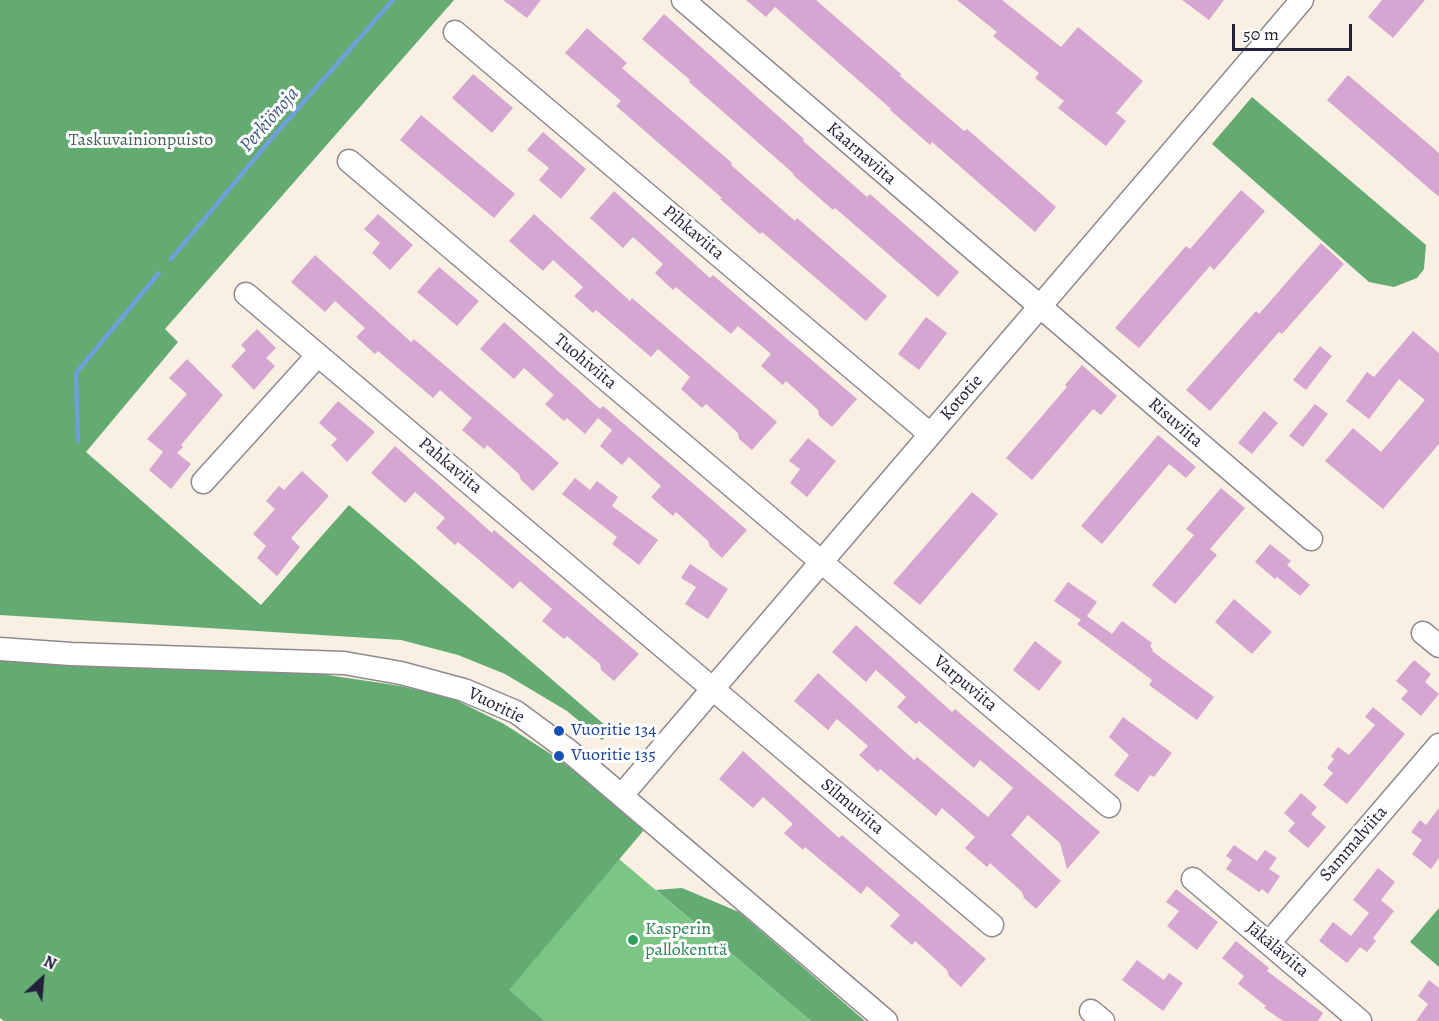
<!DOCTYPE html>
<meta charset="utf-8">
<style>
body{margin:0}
#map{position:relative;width:1439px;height:1021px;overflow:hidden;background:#f9f0e3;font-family:Alegreya,serif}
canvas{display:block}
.north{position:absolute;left:12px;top:949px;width:60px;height:60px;-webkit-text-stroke:4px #fff;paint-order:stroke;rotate:26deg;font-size:16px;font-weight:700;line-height:24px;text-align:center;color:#22223b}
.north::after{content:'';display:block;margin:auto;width:21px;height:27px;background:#22223b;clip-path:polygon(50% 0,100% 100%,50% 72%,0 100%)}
.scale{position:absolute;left:1232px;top:24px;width:120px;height:27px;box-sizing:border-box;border:3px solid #22223b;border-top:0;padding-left:8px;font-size:18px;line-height:21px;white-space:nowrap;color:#22223b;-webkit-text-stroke:4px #fff;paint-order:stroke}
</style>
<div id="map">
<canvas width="1439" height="1021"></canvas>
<div class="north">N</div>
<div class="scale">50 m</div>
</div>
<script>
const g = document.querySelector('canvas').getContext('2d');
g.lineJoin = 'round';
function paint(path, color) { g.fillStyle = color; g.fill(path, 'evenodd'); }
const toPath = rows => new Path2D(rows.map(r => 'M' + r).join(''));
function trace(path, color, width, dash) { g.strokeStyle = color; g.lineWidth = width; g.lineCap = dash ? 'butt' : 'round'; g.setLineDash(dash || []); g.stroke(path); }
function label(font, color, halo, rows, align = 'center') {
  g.font = font + ' Alegreya,serif'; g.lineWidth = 6; g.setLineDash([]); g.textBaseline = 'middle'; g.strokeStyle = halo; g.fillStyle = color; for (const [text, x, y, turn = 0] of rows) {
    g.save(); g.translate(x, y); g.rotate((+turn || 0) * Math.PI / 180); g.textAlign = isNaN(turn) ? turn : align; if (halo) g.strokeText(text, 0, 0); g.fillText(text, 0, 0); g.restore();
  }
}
const green = toPath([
 [619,859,811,1021,545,1021,508,990]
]);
const forest = toPath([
 [0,0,454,0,165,329,178,342,86,452,261,605,349,505,613,732,602,740,567,711,505,674,458,655,401,640,0,615],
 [1252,97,1426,245,1424,269,1417,278,1394,287,1369,282,1212,144],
 [0,659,314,673,401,686,454,699,504,724,557,758,611,799,644,830,509,990,545,1021,4,1021,0,1018],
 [682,888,739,912,865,1021,811,1021,656,890],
 [1439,908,1439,967,1410,942]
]);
const stream = toPath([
 [171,259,272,138,393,0],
 [78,441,76,373,159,273]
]);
const building = toPath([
 [503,0,541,0,527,18],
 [746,0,816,0,901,74,900,76,964,131,967,129,1056,207,1035,232,932,142,930,145,890,110,891,109,775,7,766,17],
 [957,0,1002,0,1061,47,1078,27,1143,81,1116,113,1126,121,1106,146,1058,108,1064,101,1035,78,1039,73,993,36,997,32],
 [1182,0,1224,0,1209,20],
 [1382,0,1425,0,1393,38,1368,17],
 [664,14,804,139,803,141,867,197,870,194,959,272,938,297,835,208,833,210,793,175,794,174,689,82,690,80,642,39],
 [587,28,627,63,622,68,732,163,731,165,795,221,797,218,887,296,866,321,762,232,760,234,720,199,722,198,616,106,621,101,565,53],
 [473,74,513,108,492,133,452,98],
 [1348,75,1439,153,1439,197,1327,100],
 [421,115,515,194,494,218,400,140],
 [543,132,586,169,561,199,539,180,549,168,527,150],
 [1241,190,1265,211,1214,270,1210,266,1139,348,1115,328,1186,246,1190,249],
 [614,191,710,278,713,275,857,399,832,427,819,416,818,410,786,381,783,385,761,366,771,354,738,326,731,334,676,287,673,290,655,273,663,264,633,237,623,248,590,218],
 [378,214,413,245,390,270,372,253,380,243,364,229],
 [534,214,630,301,632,298,777,422,752,450,739,439,738,433,706,404,702,408,681,389,690,377,658,349,651,357,596,310,593,313,574,296,583,287,553,260,543,271,509,241],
 [1321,243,1344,264,1282,334,1279,332,1210,411,1186,390,1256,311,1259,314],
 [315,255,411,342,414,339,559,463,533,491,521,480,519,474,487,445,484,449,462,430,472,418,440,390,433,398,378,351,375,354,356,337,365,328,335,301,325,312,291,282],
 [439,267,479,301,457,326,417,292],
 [926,317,947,333,919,370,898,354],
 [504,322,600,409,603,406,747,530,722,558,710,547,708,541,676,512,673,516,651,497,661,486,629,457,622,465,600,446,612,430,598,418,585,434,567,418,564,421,545,404,554,395,524,368,514,379,480,349],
 [257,329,276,348,266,358,275,366,254,390,231,366,246,350,241,345],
 [1413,331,1439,353,1439,444,1383,509,1325,461,1353,428,1381,452,1425,400,1399,379,1369,419,1346,401,1367,372,1374,377],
 [1320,346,1332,356,1306,390,1293,380],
 [187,359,223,395,181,445,183,447,177,453,191,464,171,489,149,470,163,452,147,439,187,394,169,378],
 [1082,365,1117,396,1101,415,1093,409,1032,480,1006,458,1067,387,1065,385],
 [338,401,375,432,347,462,331,445,337,439,319,423],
 [1315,404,1328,414,1303,447,1289,436],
 [1264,411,1278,423,1252,454,1238,443],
 [1158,435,1196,467,1186,478,1169,464,1102,544,1081,526],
 [808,438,836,461,807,497,790,483,800,469,789,461],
 [395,446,492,533,494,530,639,654,614,681,601,670,600,664,567,636,564,639,542,621,552,609,520,581,513,589,458,542,455,545,436,528,445,518,415,492,405,503,371,473],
 [302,471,329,496,291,538,300,547,277,576,257,558,266,546,253,534,275,509,266,501,279,486,284,490],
 [575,478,590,490,597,481,618,497,612,506,658,540,639,565,612,544,617,537,562,494],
 [1221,488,1245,508,1210,549,1217,555,1175,604,1152,585,1194,535,1186,529],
 [972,492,998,514,920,605,893,583],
 [1270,544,1291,561,1287,565,1310,585,1300,596,1277,577,1275,579,1255,562],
 [690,564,728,589,708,619,685,604,696,587,681,578],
 [1068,582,1097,602,1087,616,1112,634,1122,621,1152,643,1150,646,1153,650,1152,651,1214,697,1197,720,1149,685,1152,680,1077,624,1081,620,1054,601],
 [1234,599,1272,632,1252,654,1215,622],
 [856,625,952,712,955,709,1100,832,1067,869,1060,843,1028,815,1011,835,1061,881,1036,909,1024,898,1022,892,990,863,987,867,965,848,975,837,942,808,936,816,880,769,878,772,859,755,868,746,837,719,828,730,794,701,818,673,914,760,917,757,988,817,1013,788,980,760,974,768,919,721,916,724,897,707,906,697,876,670,866,682,832,652],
 [1035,641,1062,662,1039,691,1013,670],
 [1414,660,1431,674,1425,682,1439,694,1421,716,1401,699,1408,691,1396,681],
 [1373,707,1405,734,1347,804,1323,785,1333,773,1327,768,1334,759,1331,756,1338,747,1349,755,1375,725,1365,717],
 [1123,717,1172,753,1154,777,1150,775,1138,792,1114,775,1129,755,1109,737],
 [743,751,839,838,842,835,986,959,961,987,949,976,947,970,915,941,912,945,890,926,900,915,867,886,861,894,805,847,803,850,784,833,793,824,763,797,753,808,719,779],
 [1301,793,1317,807,1311,814,1326,827,1308,848,1288,831,1295,823,1284,813],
 [1439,808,1439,858,1431,869,1412,854,1422,840,1411,832,1420,820,1426,825],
 [1234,845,1257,861,1265,850,1277,858,1269,869,1280,876,1268,894,1262,889,1259,892,1226,869,1232,860,1226,856],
 [1378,868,1395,882,1381,900,1394,911,1373,938,1376,941,1367,952,1360,947,1347,963,1319,941,1333,922,1351,936,1369,913,1353,900],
 [1176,889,1218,922,1197,950,1167,926,1179,911,1166,902],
 [1236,941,1269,968,1267,971,1323,1013,1318,1021,1283,1021,1264,1008,1266,1006,1238,984,1244,976,1222,958],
 [1137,960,1164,980,1169,973,1183,983,1163,1011,1122,980],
 [1429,980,1439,988,1439,1021,1416,1021,1428,1004,1418,996]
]);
const minor = toPath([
 [683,0,1311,539],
 [455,32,930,434],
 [349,161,1109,806],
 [246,294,318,355],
 [203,482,318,355,992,925],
 [1423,633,1439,646],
 [0,649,71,654,344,663,401,673,464,690,516,712,569,751,886,1021],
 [622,795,1302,0],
 [1193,879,1360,1021],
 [1269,943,1439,745],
 [1091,1011,1103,1021]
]);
const markers = [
 [559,731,6,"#1a4fb4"],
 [559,756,6,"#1a4fb4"],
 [633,940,6,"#2e9e5b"]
];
const parkNames = [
 ["Taskuvainionpuisto",141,141]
];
const streetNames = [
 ["Kaarnaviita",861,154,41],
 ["Pihkaviita",693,233,40],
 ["Tuohiviita",585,362,40],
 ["Kototie",962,398,-49],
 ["Risuviita",1175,423,41],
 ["Pahkaviita",450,466,40],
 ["Varpuviita",965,684,40],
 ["Vuoritie",496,706,26],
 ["Silmuviita",852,807,40],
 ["Sammalviita",1354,844,-49],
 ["Jäkäläviita",1277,950,40]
];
const transitNames = [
 ["Vuoritie 134",571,731],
 ["Vuoritie 135",571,756]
];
const leisureNames = [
 ["Kasperin",645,930],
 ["pallokenttä",645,951]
];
const waterNames = [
 ["Perkiönoja",270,120,-49]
];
paint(green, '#7bc684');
paint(forest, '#64ab72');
trace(stream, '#709fd9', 4.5);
paint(building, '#d6a6d2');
trace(minor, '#8e898f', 25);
trace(minor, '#fff', 22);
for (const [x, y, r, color] of markers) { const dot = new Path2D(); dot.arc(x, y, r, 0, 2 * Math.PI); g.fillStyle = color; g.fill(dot); trace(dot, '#fff', 2); }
label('18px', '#466458', '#fff', parkNames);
label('18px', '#22223b', '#fff', streetNames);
label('18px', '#164399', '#fff', transitNames, 'left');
label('18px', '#27864d', '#fff', leisureNames, 'left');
label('italic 20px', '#455a82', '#fff', waterNames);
</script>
